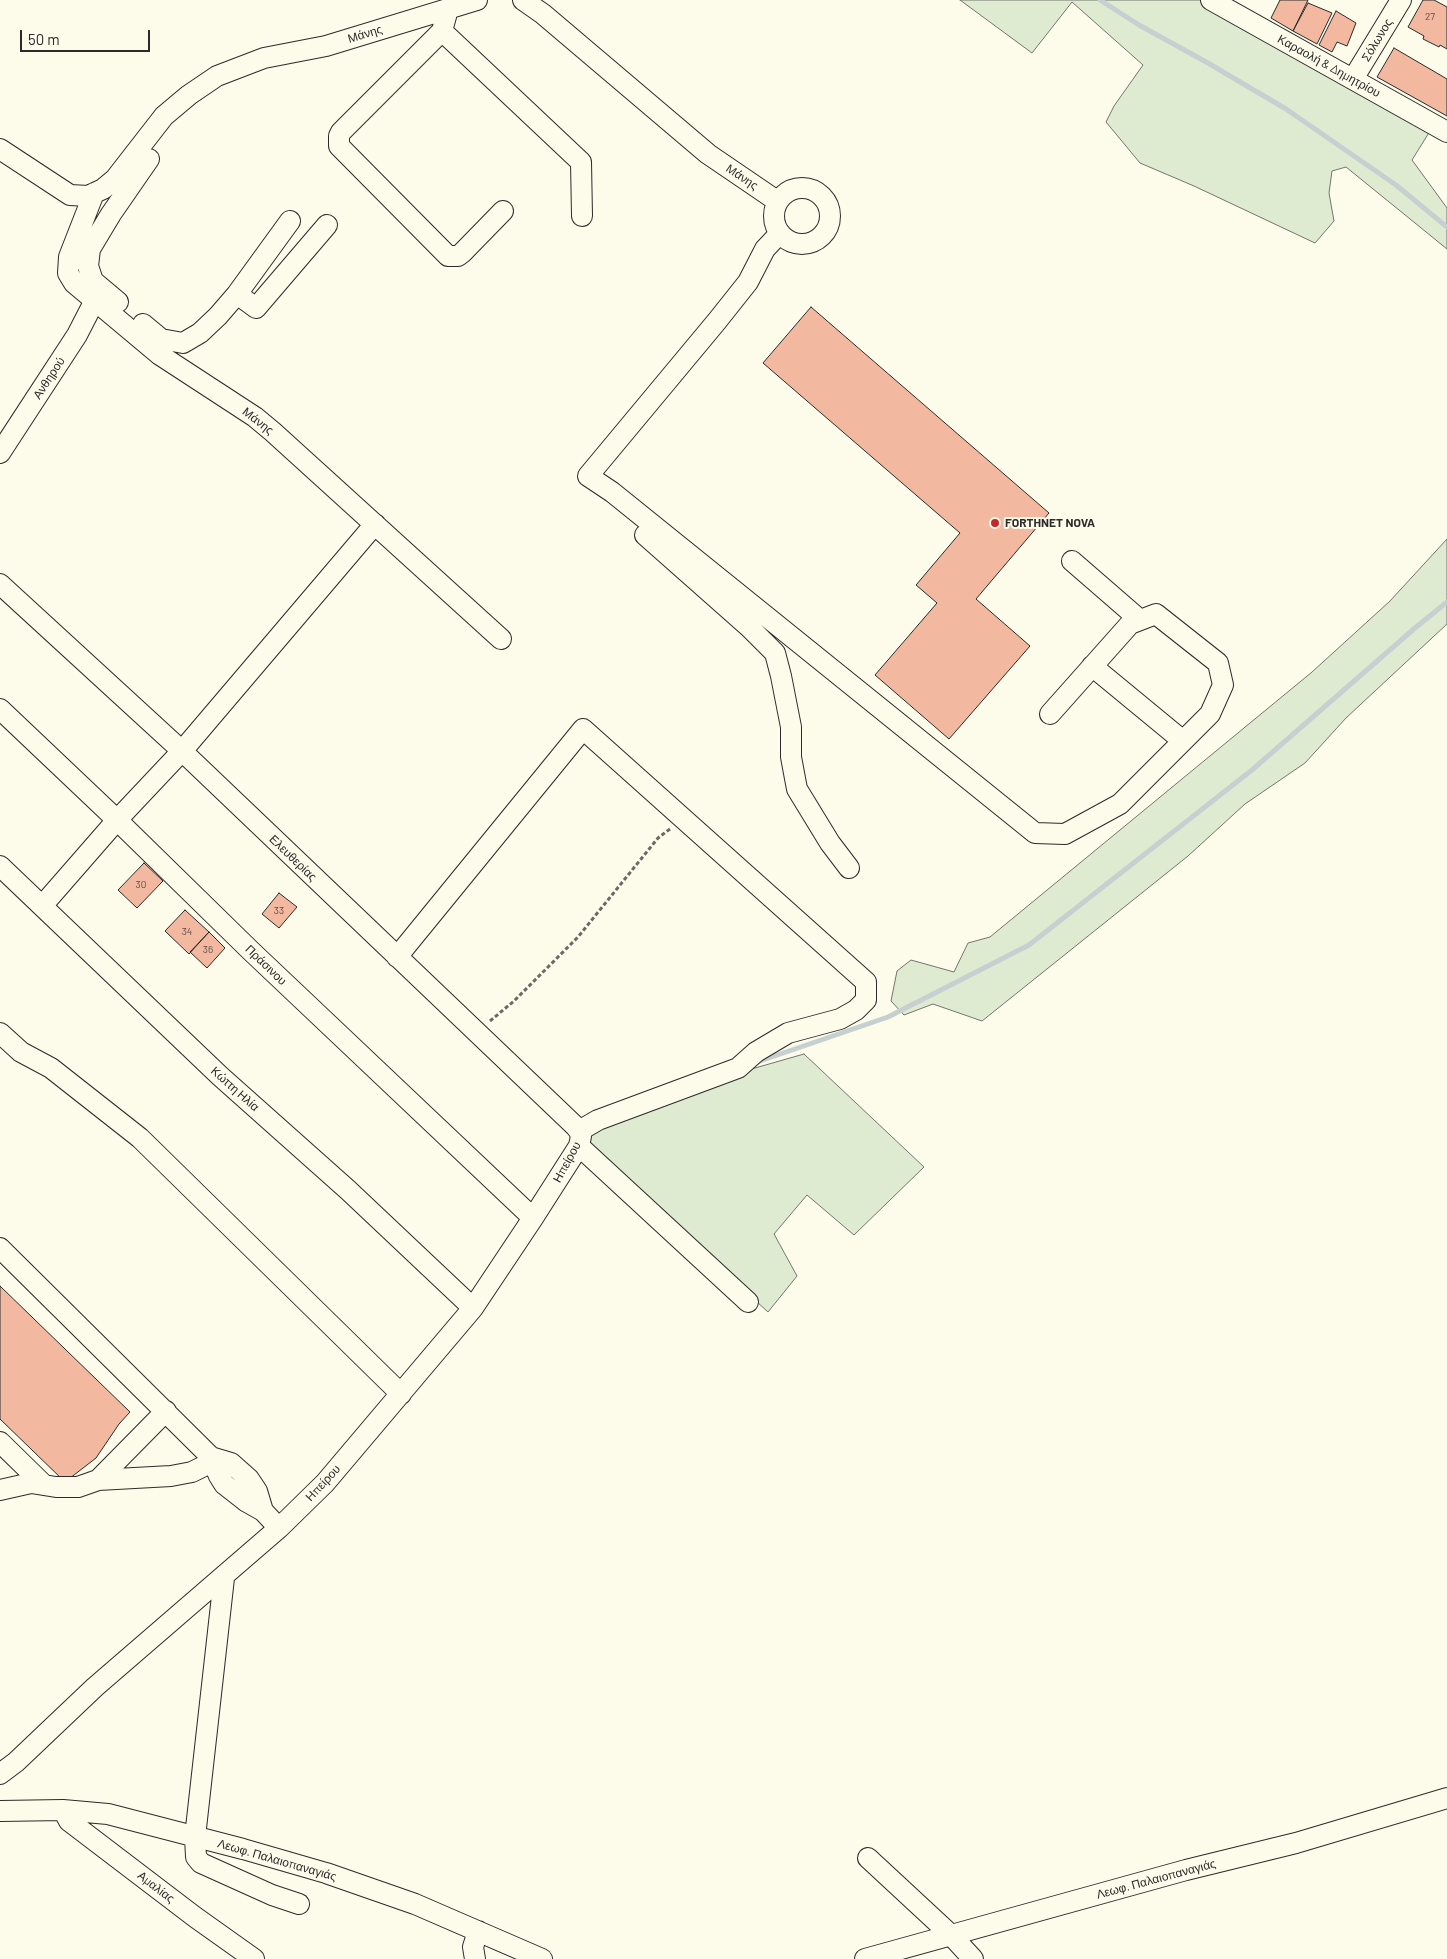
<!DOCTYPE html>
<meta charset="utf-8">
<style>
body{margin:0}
#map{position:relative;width:1447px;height:1959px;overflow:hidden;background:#fdfbea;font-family:Barlow,sans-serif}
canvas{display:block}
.scale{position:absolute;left:20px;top:30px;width:130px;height:22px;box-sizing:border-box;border:2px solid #2b2b2b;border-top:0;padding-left:6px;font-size:15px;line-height:18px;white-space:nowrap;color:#2b2b2b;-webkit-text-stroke:4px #fdfbea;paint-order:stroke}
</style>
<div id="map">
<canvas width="1447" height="1959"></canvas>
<div class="scale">50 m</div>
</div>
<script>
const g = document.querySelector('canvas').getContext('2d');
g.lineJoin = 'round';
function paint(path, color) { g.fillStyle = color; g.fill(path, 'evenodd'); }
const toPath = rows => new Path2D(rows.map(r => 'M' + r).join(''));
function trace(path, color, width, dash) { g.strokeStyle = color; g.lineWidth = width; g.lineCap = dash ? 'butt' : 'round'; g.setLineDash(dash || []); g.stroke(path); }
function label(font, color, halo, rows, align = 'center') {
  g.font = font + ' Barlow,sans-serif'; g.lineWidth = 4; g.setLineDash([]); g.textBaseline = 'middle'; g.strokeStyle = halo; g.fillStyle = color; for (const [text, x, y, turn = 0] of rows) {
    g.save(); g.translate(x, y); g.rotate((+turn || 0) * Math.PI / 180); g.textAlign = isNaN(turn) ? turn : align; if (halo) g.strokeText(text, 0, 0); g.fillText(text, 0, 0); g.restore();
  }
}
const green = toPath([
 [960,0,1201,0,1430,131,1412,160,1447,208,1447,249,1346,167,1332,171,1329,193,1334,221,1315,243,1194,186,1140,163,1106,122,1114,106,1143,65,1072,2,1032,53,960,0],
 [1447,539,1447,624,1346,718,1305,763,1245,804,1188,856,982,1021,933,1004,904,1015,891,1001,897,971,911,960,954,972,968,943,990,937,1312,672,1390,601,1447,539],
 [804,1054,924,1167,854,1235,807,1195,774,1234,797,1276,768,1312,587,1146,593,1125,741,1072,804,1054]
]);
const stream = toPath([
 [1100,0,1139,25,1208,63,1286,109,1396,185,1447,227],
 [757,1062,888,1017,1029,945,1252,770,1415,628,1447,602]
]);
const building = toPath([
 [1280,0,1308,0,1293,31,1271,18,1280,0],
 [1423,0,1434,0,1447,7,1447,49,1440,45,1439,47,1423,39,1424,36,1408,27,1423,0],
 [1308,3,1332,13,1317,44,1293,31,1308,3],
 [1336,11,1356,23,1347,46,1337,42,1332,52,1319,45,1336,11],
 [1394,48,1447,79,1447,116,1377,77,1394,48],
 [811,307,1049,513,976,599,1030,646,949,739,875,675,937,603,916,585,960,533,763,363,811,307],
 [144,863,163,881,137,908,118,890,144,863],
 [279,893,297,907,279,928,262,914,279,893],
 [185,910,209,932,189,954,165,931,185,910],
 [209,932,225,948,207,968,190,952,209,932],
 [0,1286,130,1412,119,1424,96,1458,65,1482,0,1419,0,1286]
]);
const path = toPath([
 [490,1021,514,1001,578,937,658,838,670,829]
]);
const minor = toPath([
 [523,0,543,14,708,154,777,201],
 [1211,0,1447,132],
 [448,9,442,31,341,132,339,136,339,146,448,256,458,256,462,253,503,211],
 [442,31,581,162,582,216],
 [1353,79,1401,0],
 [0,149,70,195,88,196,103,189,115,179,164,116,189,95,217,76,264,58,326,46,477,0],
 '774 216a28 28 0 1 1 56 0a28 28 0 1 1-56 0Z',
 [94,193,69,257,68,273,74,283,160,355,255,417,273,432,501,639],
 [780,233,765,249,748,282,717,321,588,476,612,492,1035,833,1065,834,1120,804,1210,714,1223,685,1218,663,1156,614,1130,624,1050,714],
 [237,294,256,308,327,225],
 [118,302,93,281,88,266,90,249,111,214,149,159],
 [143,324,161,339,183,343,200,333,218,316,237,294,290,221],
 [0,453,77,335,95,300,94,287],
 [645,535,749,627,775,653,781,676,791,727,791,757,797,789,830,843,849,868],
 [1072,561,1140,620],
 [0,584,182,751,575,1126,579,1131,581,1136,579,1146,533,1218,473,1308,325,1483,279,1528,95,1687,16,1762,0,1774],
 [1092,666,1183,741],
 [0,709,117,820,251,951,533,1218],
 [0,866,220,1076,348,1190,473,1308],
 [42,906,117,820,182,751,375,524],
 [397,957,583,729,866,982,866,1000,856,1010,840,1019,788,1033,756,1052,738,1068,598,1120,579,1131],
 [0,1033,21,1052,51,1068,140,1138,401,1394],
 [579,1146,748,1302],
 [0,1248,211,1457,219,1476,224,1484,247,1502,263,1511,279,1528],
 [0,1442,44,1485],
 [211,1457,231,1463,249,1479,257,1491,263,1511],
 [98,1480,166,1411],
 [0,1490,31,1483,56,1487,78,1487,98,1480,171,1476,192,1472,204,1466,211,1457],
 [224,1578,195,1837,196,1857,201,1863,272,1895,299,1904],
 [63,1810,69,1821,195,1917,254,1959],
 [0,1811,63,1810,108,1814,243,1849,326,1873,415,1904,542,1959],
 [868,1858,951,1935,973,1959],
 [475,1959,473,1947,478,1931],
 [865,1959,1186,1870,1296,1843,1447,1798]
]);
const markers = [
 [995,523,5,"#c62828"]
];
const numberNames = [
 ["27",1430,17],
 ["30",141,885],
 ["33",279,911],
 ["34",187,932],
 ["36",208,950]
];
const streetNames = [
 ["Μάνης",365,34,-17],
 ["Σόλωνος",1377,40,-59],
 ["Καραολή & Δημητρίου",1329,66,29],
 ["Μάνης",742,177,34],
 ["Ανθηρού",49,378,-57],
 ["Μάνης",258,421,38],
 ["Ελευθερίας",293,858,44],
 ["Πράσινου",266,965,44],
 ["Κώττη Ηλία",235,1089,42],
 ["Ηπείρου",567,1162,-61],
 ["Ηπείρου",323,1483,-47],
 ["Λεωφ. Παλαιοπαναγιάς",277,1860,16],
 ["Λεωφ. Παλαιοπαναγιάς",1156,1879,-15],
 ["Αμαλίας",156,1887,38]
];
const poiNames = [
 ["FORTHNET NOVA",1005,523]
];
paint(green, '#deebd1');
trace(green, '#74746e', 1);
trace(stream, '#c7d0d0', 5);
paint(building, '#f2b8a0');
trace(building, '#2b2b2b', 1);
trace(minor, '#2b2b2b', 22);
trace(path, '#6a6964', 3, [4, 2.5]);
trace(minor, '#fdfbea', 20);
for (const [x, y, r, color] of markers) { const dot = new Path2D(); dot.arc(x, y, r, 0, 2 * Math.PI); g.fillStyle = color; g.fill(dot); trace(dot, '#fdfbea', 2); }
label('10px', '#5d4e48', null, numberNames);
label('12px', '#2b2b2b', '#fdfbea', streetNames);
label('bold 12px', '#2b2b2b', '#fdfbea', poiNames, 'left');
</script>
